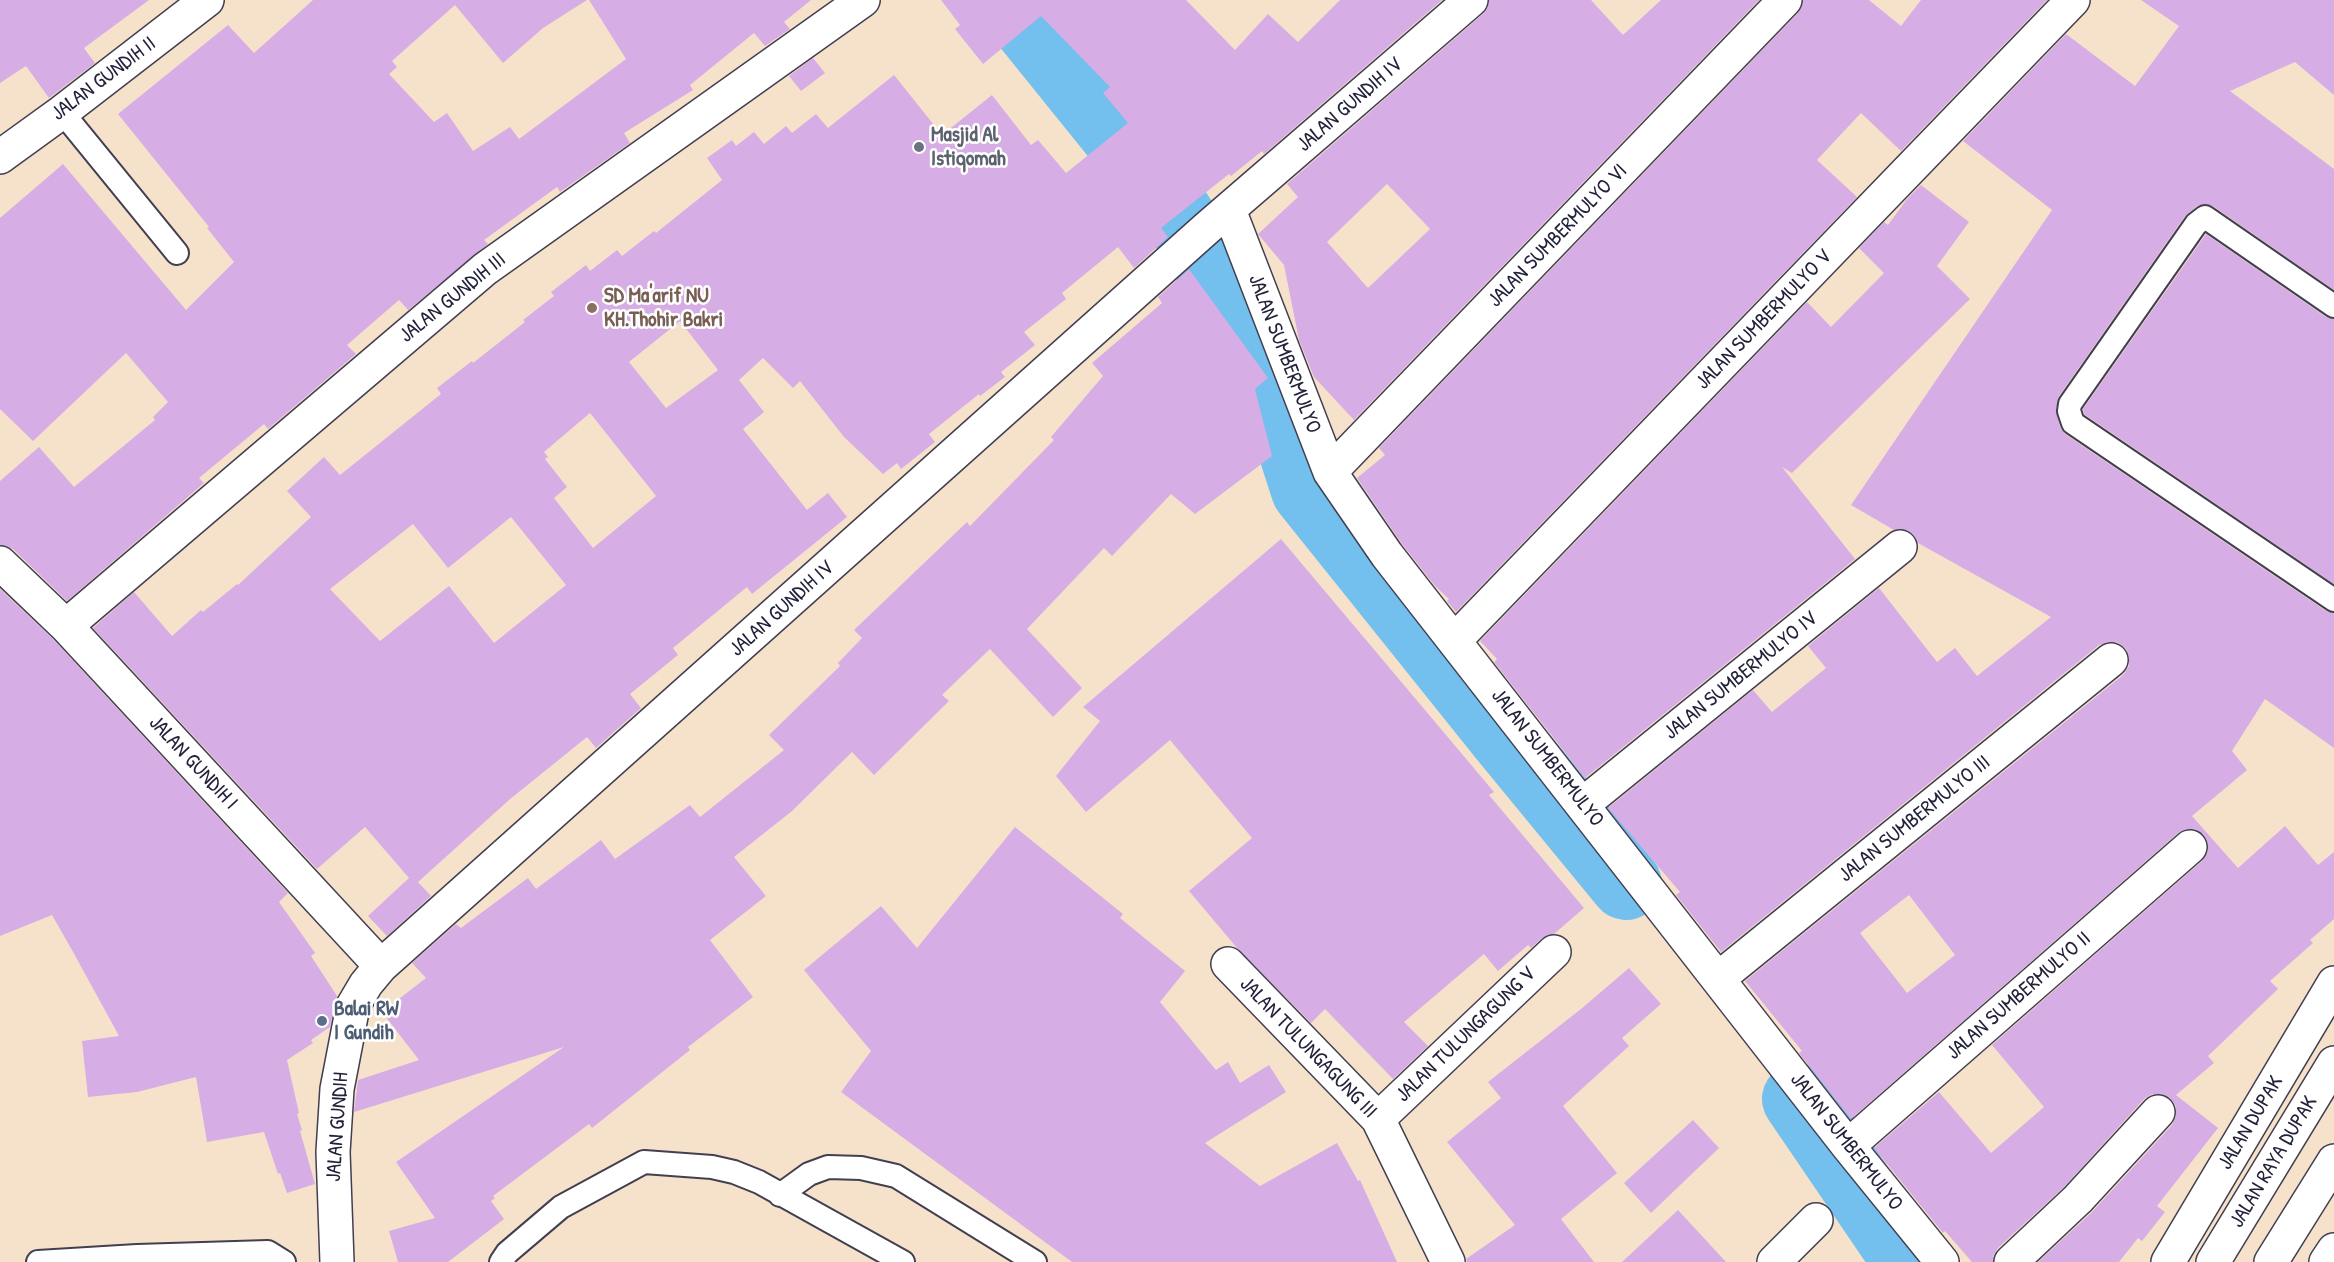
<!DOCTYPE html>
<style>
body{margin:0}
canvas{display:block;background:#f6e2ca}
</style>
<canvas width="2334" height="1262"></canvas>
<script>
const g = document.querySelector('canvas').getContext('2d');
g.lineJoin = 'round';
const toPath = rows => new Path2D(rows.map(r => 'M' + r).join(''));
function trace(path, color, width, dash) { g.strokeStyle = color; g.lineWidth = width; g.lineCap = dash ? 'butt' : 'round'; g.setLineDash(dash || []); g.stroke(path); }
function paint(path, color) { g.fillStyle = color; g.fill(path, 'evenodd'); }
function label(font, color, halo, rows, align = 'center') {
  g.font = font + ' "Patrick Hand",sans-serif'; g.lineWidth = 5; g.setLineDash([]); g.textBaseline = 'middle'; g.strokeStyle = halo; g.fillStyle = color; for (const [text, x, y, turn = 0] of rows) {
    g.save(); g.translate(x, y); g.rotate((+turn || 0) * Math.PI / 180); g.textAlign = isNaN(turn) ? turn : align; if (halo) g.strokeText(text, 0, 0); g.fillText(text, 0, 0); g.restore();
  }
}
const river = toPath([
 [1008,0,1163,192,1259,341,1307,490,1505,737,1626,884],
 [1798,1099,1909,1262]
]);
const building = toPath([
 [0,0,149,0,84,48,95,63,49,98,26,66,0,83],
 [313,0,587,0,543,28,503,63,455,5,392,61,397,67,389,74,434,122,447,113,473,151,510,127,519,139,626,59,589,0,811,0,784,22,790,29,765,46,754,33,690,85,693,90,624,133,630,143,560,192,557,187,484,240,488,244,408,310,399,300,347,345,356,354,268,429,264,424,199,478,204,483,67,601,13,549,0,545,0,481,39,447,74,487,155,420,153,417,168,402,126,353,33,441,0,409,0,218,63,164,186,310,234,262,207,228,209,227,118,114,228,25,254,53],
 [941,0,1186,0,1235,50,1268,14,1298,42,1340,0,1442,0,1264,154,1262,151,1231,176,1229,174,1161,228,1168,237,1134,268,1118,247,1062,293,1066,299,1024,332,1035,345,1001,372,1005,377,980,396,979,394,929,434,935,442,901,469,897,463,883,474,844,437,800,381,793,388,763,358,739,380,764,412,743,429,807,510,828,493,847,517,752,594,747,587,673,648,678,655,630,694,641,708,596,748,587,737,509,800,418,882,431,896,387,936,368,916,409,878,365,827,317,869,93,628,134,592,172,636,201,610,203,612,237,584,238,585,311,517,287,491,324,457,340,475,441,394,437,388,472,361,473,363,525,322,523,320,554,296,551,292,586,265,590,271,617,250,622,256,654,231,656,233,722,180,707,158,732,140,736,146,754,132,764,144,786,126,792,133,816,114,828,128,894,75,942,135,992,95,1031,145,1038,140,1066,173,1128,123,1103,93,1110,87,1041,16,983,64,955,29,960,25],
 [680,321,718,370,666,408,629,362],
 [590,413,656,496,593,548,554,498,567,487,545,459,548,457,544,452],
 [511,517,566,585,494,643,449,586,380,641,330,589,413,524,448,568],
 [1489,0,1591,0,1623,35,1661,0,1759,0,1354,420,1314,377,1299,340,1284,265,1258,234,1298,197,1287,184,1483,14,1488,7],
 [1387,184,1430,229,1368,288,1327,242],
 [1803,0,1869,0,1901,26,1921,0,2047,0,1901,151,1861,113,1817,160,1857,197,1456,612,1447,601,1449,599,1435,586,1402,544,1357,478,1385,455,1379,448,1798,13],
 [2141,0,2334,0,2334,95,2295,62,2230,91,2334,169,2334,290,2213,206,2205,204,2197,206,2185,216,2059,396,2056,410,2060,427,2065,434,2326,611,2334,613,2334,748,2265,699,2232,751,2247,770,2192,816,2238,868,2285,826,2318,865,2334,852,2334,919,2310,940,2313,943,2270,981,2278,989,2208,1056,2214,1063,2176,1095,2218,1128,2157,1206,2165,1212,2142,1241,2138,1238,2119,1262,2038,1262,2092,1212,2172,1125,2176,1116,2176,1106,2170,1098,2162,1094,2152,1094,2144,1099,2065,1186,1998,1248,1993,1256,1993,1262,1972,1262,1945,1231,1943,1233,1874,1148,1939,1092,1991,1153,2044,1107,1992,1045,2202,861,2208,852,2208,843,2204,835,2195,829,2186,829,2178,833,1851,1119,1799,1053,1802,1051,1745,981,2123,675,2129,666,2129,656,2126,649,2117,642,2107,642,2099,645,1721,952,1676,895,1680,892,1608,808,1753,690,1772,712,1826,668,1808,646,1879,588,1937,662,1955,648,1977,676,2051,617,1918,543,1914,535,1907,530,1894,530,1851,505,2052,210,1963,141,2066,34,2135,86,2179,26],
 [1909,895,1955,955,1907,993,1860,933],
 [813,58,825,73,801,91,789,76],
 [1921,185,1969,222,1937,266,1970,299,1792,473,1782,467,1855,559,1585,778,1494,662,1497,659,1480,641,1807,302,1831,327,1884,273,1859,248,1884,222,1888,225,1907,199],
 [2206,234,2326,317,2334,319,2334,584,2084,414,2083,409],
 [1189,269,1268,378,1255,389,1272,456,1195,514,1171,494,1112,556,1104,548,1027,629,1082,688,1053,717,990,649,942,695,949,701,874,775,852,752,792,811,734,857,766,896,710,940,753,997,688,1047,690,1050,592,1128,589,1124,493,1196,495,1198,491,1201,504,1219,448,1262,398,1262,389,1231,435,1218,396,1162,564,1047,354,1112,358,1080,419,1060,382,1012,426,978,412,963,456,924,461,928,528,878,536,889,601,840,615,859,690,805,700,817,784,750,769,735,840,666,838,663,862,638,854,630,967,522,970,526,1054,440,1051,437,1103,376,1092,363,1162,303,1158,297],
 [1281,539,1494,792,1489,795,1584,908,1554,934,1542,938,1531,948,1528,945,1498,971,1484,954,1404,1022,1428,1046,1393,1079,1325,1009,1311,1023,1237,948,1189,891,1252,838,1170,740,1086,812,1056,776,1100,721,1083,707],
 [0,589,53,639,288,893,279,902,315,953,311,956,337,996,330,1027,311,1040,313,1043,287,1060,299,1113,297,1114,302,1130,300,1131,315,1184,287,1193,280,1173,278,1174,264,1132,207,1142,196,1077,137,1092,88,1097,82,1041,119,1036,72,950,52,915,0,936],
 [1015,827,1123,914,1120,918,1185,971,1160,1002,1216,1070,1228,1062,1240,1083,1269,1065,1286,1092,1205,1143,1260,1186,1337,1143,1358,1181,1360,1180,1397,1262,1072,1262,841,1092,871,1051,804,970,881,906,917,948],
 [1629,968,1661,1004,1622,1038,1629,1046,1563,1106,1617,1173,1561,1219,1594,1262,1467,1262,1466,1259,1515,1225,1447,1142,1501,1098,1488,1082,1581,1009],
 [1693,1120,1719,1148,1651,1213,1624,1183],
 [1678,1210,1726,1262,1622,1262]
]);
const service = toPath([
 [62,112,177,253],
 [2334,306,2205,217,2196,224,2070,404,2069,411,2073,423,2334,600],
 [780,1195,809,1174,828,1167,861,1168,896,1176,1035,1262],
 [38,1262,137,1256,268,1252,284,1262],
 [501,1262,507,1253,561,1207,644,1162,712,1167,734,1172,759,1182,903,1262]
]);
const minor = toPath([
 [0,157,62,112,207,0],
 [1229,210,1330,472,1387,555,1848,1146,1942,1262],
 [1330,472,1785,0],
 [0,563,66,626,381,966],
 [66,626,485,269,863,0],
 [1455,640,2073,0],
 [1582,805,1900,547],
 [1228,964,1378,1119,1448,1262],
 [1719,978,2111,660],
 [1378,1119,1554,952],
 [1848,1146,2190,847],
 [337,1262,333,1152,337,1089,353,1006,366,984,381,966,1207,228,1471,0],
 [1774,1262,1816,1220],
 [2011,1262,2078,1199,2158,1112]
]);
const secondary = toPath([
 [2168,1262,2334,983],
 [2326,1262,2334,1250]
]);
const primary = toPath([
 [2213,1262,2334,1063],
 [2271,1262,2334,1161]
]);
const markers = [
 [919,147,6,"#6b7280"],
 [592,308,6,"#8d6e63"],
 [322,1021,6,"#5c6f8a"]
];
const streetNames = [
 ["JALAN GUNDIH II",104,79,-37],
 ["JALAN GUNDIH IV",1350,105,-41],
 ["JALAN SUMBERMULYO VI",1558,236,-46],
 ["JALAN GUNDIH III",453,298,-39],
 ["JALAN SUMBERMULYO V",1764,320,-46],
 ["JALAN SUMBERMULYO",1284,354,69],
 ["JALAN GUNDIH IV",782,609,-42],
 ["JALAN SUMBERMULYO IV",1741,676,-39],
 ["JALAN SUMBERMULYO",1547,758,52],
 ["JALAN GUNDIH I",193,763,47],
 ["JALAN SUMBERMULYO III",1915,819,-39],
 ["JALAN SUMBERMULYO II",2019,996,-41],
 ["JALAN TULUNGAGUNG V",1466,1035,-44],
 ["JALAN TULUNGAGUNG III",1308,1048,46],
 ["JALAN DUPAK",2251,1123,-59],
 ["JALAN GUNDIH",338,1127,-86],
 ["JALAN SUMBERMULYO",1846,1142,52],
 ["JALAN RAYA DUPAK",2274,1162,-59]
];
const worshipNames = [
 ["Masjid Al",931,135],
 ["Istiqomah",931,159]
];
const educationNames = [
 ["SD Ma'arif NU",604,296],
 ["KH.Thohir Bakri",604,320]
];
const serviceNames = [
 ["Balai RW",334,1009],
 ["I Gundih",334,1033]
];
trace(river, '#73bfed', 72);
paint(building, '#d6aee5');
trace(service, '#423f50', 26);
trace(minor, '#423f50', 36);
trace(secondary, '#423f50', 36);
trace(primary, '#423f50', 36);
trace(service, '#fff', 22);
trace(minor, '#fff', 33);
trace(secondary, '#fff', 33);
trace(primary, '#fff', 33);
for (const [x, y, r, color] of markers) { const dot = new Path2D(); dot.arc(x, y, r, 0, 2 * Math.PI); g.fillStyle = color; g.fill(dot); trace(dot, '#fff', 2); }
label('21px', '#22223b', '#fff', streetNames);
label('bold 21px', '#5b616d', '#fff', worshipNames, 'left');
label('bold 21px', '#785e54', '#fff', educationNames, 'left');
label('bold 21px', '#4e5e75', '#fff', serviceNames, 'left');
</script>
